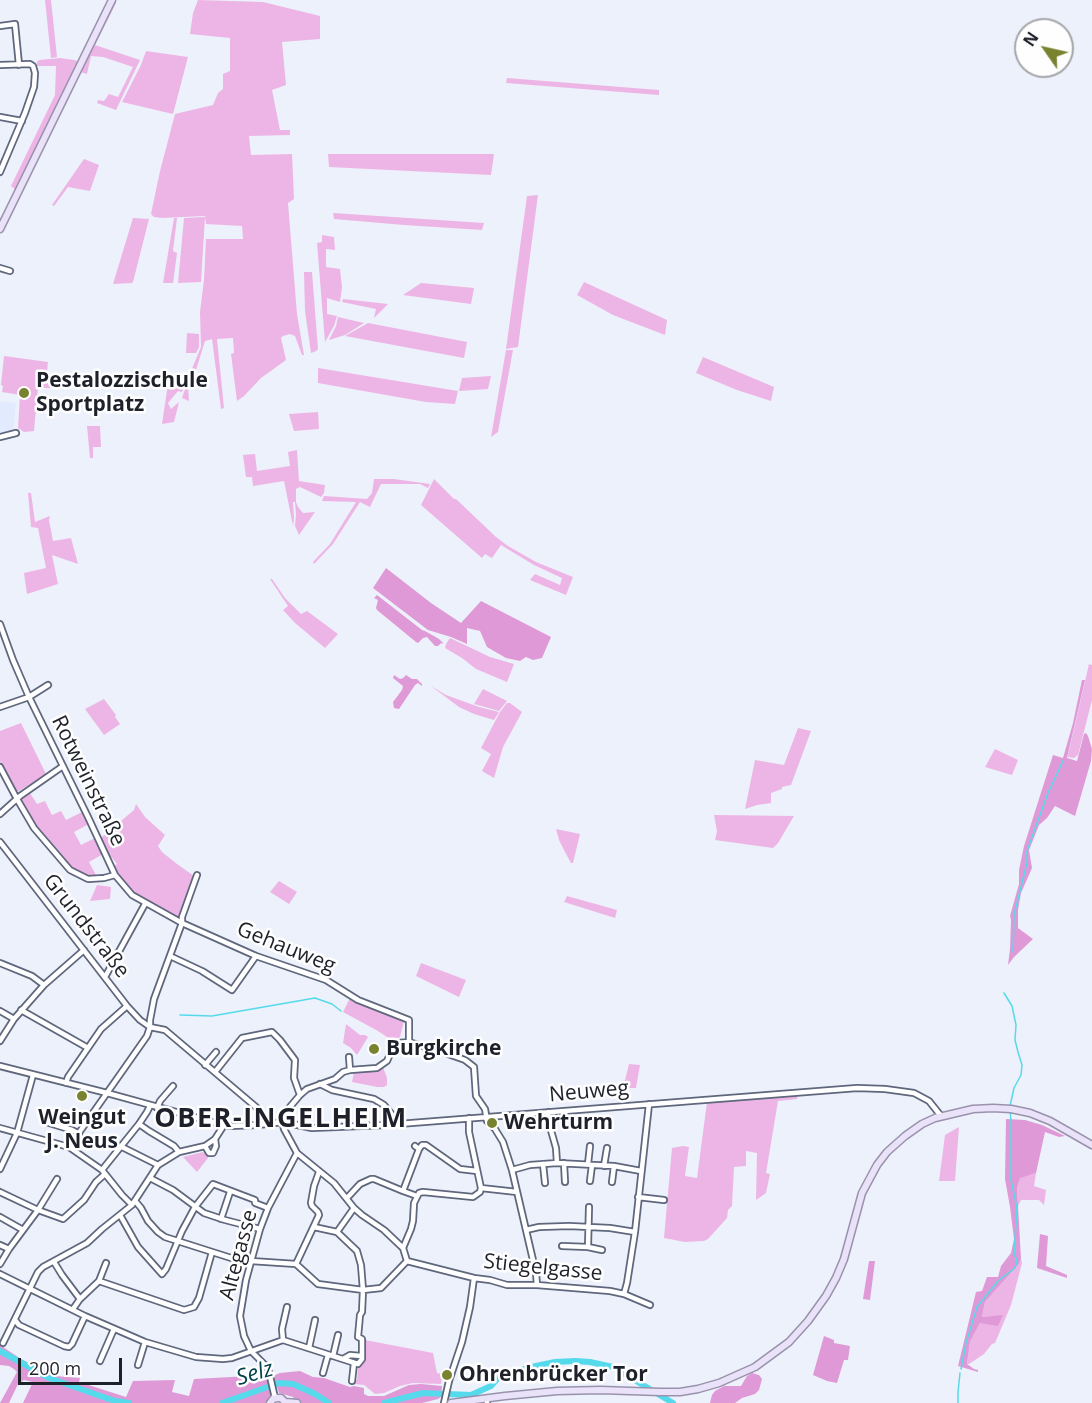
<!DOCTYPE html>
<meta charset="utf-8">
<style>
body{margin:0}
#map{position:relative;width:1092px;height:1403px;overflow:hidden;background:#edf1fb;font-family:"Open Sans",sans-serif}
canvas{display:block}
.north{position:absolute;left:1014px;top:18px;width:60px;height:60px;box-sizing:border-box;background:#fefefe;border:2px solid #a4a6a9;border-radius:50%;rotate:304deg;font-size:16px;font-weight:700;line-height:24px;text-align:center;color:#1e212a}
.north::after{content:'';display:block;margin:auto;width:21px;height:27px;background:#79832f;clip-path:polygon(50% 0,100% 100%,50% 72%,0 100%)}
.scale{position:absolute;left:18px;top:1358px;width:104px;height:27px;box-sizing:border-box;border:3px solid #1e212a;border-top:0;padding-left:8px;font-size:18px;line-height:21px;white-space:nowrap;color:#1e212a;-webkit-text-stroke:4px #fefefe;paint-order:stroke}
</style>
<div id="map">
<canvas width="1092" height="1403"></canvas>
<div class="north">N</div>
<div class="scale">200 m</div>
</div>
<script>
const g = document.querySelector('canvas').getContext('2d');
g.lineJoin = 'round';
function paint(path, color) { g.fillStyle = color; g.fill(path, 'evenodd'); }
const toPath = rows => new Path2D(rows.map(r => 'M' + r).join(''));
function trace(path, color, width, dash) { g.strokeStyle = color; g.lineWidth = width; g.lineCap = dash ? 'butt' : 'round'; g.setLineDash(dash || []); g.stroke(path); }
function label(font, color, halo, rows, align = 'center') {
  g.font = font + ' "Open Sans",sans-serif'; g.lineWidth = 5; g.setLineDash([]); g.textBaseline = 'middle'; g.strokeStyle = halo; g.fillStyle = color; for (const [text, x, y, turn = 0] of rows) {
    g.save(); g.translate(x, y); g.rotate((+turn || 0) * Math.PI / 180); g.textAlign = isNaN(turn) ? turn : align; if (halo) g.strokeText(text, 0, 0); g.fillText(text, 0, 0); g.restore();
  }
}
const built = toPath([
 [0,401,16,403,13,432,0,436]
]);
const green = toPath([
 [45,0,51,0,57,57,51,58],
 [198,0,263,2,320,16,320,39,282,42,286,85,272,90,280,130,290,130,290,135,249,136,251,155,292,154,294,199,288,203,297,314,304,355,302,355,295,336,290,334,283,336,281,338,286,360,261,378,244,396,237,401,231,354,234,353,233,338,217,339,224,408,221,409,212,339,205,341,196,370,192,371,188,386,189,401,182,398,191,371,201,347,200,312,204,280,206,239,243,239,242,226,206,224,205,216,162,218,154,217,151,214,160,171,175,114,213,105,218,93,223,89,223,74,230,71,230,38,190,34,193,13],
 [113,2,116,3,95,45,140,60,116,110,97,103,98,100,104,101,109,94,118,97,133,67,103,57,91,56,87,74,80,72],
 [146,51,188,57,173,114,122,102,141,65],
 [60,58,74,60,77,61,78,64,76,67,73,67,76,69,16,190,11,186,55,95,56,66,37,66,37,62,39,60],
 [507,78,659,90,659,95,506,83],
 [328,154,494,154,491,175,329,167],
 [84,159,99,165,90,191,68,187,54,206,52,205],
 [538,195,518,347,506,349,527,196],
 [333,213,484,223,482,230,404,225,334,219],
 [205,217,201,282,178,283,184,218],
 [133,218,149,219,133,282,132,283,113,284],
 [174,218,177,218,173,251,177,253,173,283,163,283],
 [322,235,334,237,335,250,326,249,326,267,340,269,342,287,340,302,327,298,327,314,337,316,334,326,325,342,317,243,322,242],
 [304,272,312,272,318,349,316,351,311,353,305,311],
 [584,282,667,320,665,335,613,315,577,295],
 [421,283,474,288,471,304,403,295],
 [343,299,388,304,374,318,376,309,342,302],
 [338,317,364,323,345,335,329,340,336,326],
 [368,323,467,342,464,358,345,336],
 [187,333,199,334,199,347,196,353,186,353],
 [506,350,513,350,498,432,491,437],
 [4,356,48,362,46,383,52,384,51,388,38,388,34,431,24,432,18,428,20,395,2,392,3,386,1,385],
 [703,357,774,387,771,401,737,390,696,373],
 [318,368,458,391,455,404,426,402,318,383],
 [491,376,488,389,459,391,462,378],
 [169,377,187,377,182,392,178,391,168,403,171,409,179,402,174,422,162,424],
 [318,412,319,429,294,431,289,414],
 [87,426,100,426,101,447,93,447,93,458,90,458],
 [297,450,299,481,325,485,324,493,321,497,300,487,296,489,296,502,298,507,303,513,315,512,299,535,295,526,296,515,295,502,293,502,294,518,293,526,284,481,253,486,252,477,246,477,243,455,255,454,257,471,290,466,288,452],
 [374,479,394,479,430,484,428,488,420,484,381,484,370,507,360,502,333,544,314,564,313,562,330,544,356,502,322,501,324,496,367,499,372,493],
 [434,479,454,499,456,499,496,537,508,546,536,562,573,577,566,595,530,580,535,574,560,585,562,578,534,565,501,545,492,558,485,554,482,558,421,505],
 [28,493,31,493,35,522,50,516,49,520,53,541,71,538,78,564,52,555,58,584,27,594,24,573,46,568,38,528,31,527],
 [270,579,272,579,285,598,301,614,307,611,338,634,325,648,295,623,283,610,288,606],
 [450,638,490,657,514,664,507,682,476,669,462,658,445,648,446,644],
 [1089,664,1092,665,1092,700,1078,755,1074,758,1068,757,1068,755],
 [431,686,446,695,479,707,499,712,494,720,474,714,459,707],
 [483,689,507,701,499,711,474,704],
 [104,699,116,715,115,717,120,724,104,735,85,709],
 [507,703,510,703,522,712,503,747,494,778,482,771,491,754,481,748,500,712],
 [21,723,46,774,19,791,17,791,14,789,0,761,0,731],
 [798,728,811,731,791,785,782,787,782,789,771,793,771,803,757,805,745,809,755,760,784,765],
 [995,749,1018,760,1012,775,985,767],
 [30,793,37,804,45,801,52,815,61,811,66,820,82,812,89,824,74,832,81,845,95,838,103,854,89,862,97,877,83,875,73,869,46,840,33,822,21,802,22,798],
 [136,804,145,817,165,835,158,846,162,852,177,864,194,876,178,919,134,893,117,872,114,866,117,864,109,854,102,840,102,837,134,810],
 [714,815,794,816,778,843,773,848,715,840,717,831],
 [556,829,580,834,573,863,571,863,565,852,559,840],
 [279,881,297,892,289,904,270,892],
 [97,885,111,887,110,899,90,901],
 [567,896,617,910,615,918,564,902],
 [421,963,466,980,459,997,416,976],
 [350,998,359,1004,404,1021,400,1037,393,1041,378,1031,343,1012],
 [346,1024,360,1035,365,1035,368,1037,357,1055,351,1048,343,1043],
 [629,1064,640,1065,636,1088,623,1088],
 [383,1067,387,1078,387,1085,384,1087,377,1087,352,1082,354,1072,376,1071],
 [798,1095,797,1099,778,1101,766,1173,770,1174,766,1193,756,1200,757,1153,746,1151,746,1166,734,1167,732,1206,728,1210,727,1218,708,1239,704,1241,685,1242,664,1238,672,1148,683,1146,689,1147,685,1176,697,1178,707,1102],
 [959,1127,955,1181,939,1181,945,1135],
 [203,1152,208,1156,208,1158,197,1172,183,1157],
 [1036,1173,1034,1186,1046,1190,1044,1205,1039,1200,1021,1200,1018,1206,1017,1188,1020,1177],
 [1021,1259,1022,1263,1011,1305,995,1343,992,1344,984,1354,969,1364,967,1364,970,1342,980,1323,1002,1316,982,1317,985,1302,1019,1264],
 [365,1340,433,1353,437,1373,443,1374,441,1384,413,1383,400,1386,384,1393,375,1394,364,1385,354,1384,354,1380,357,1380,358,1368,355,1367,356,1365,366,1359,363,1356]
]);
const forest = toPath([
 [386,568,431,603,461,623,481,601,551,637,542,658,533,660,526,657,520,661,506,658,487,647,480,631,467,628,467,644,451,637,428,630,373,588],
 [377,595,422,630,425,631,439,639,443,643,442,644,441,643,438,646,435,646,427,637,423,638,418,643,416,642,377,610,376,608,378,600,374,598],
 [394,675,400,679,403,678,406,675,412,679,417,679,422,684,422,686,418,683,415,685,399,709,394,708,393,702,402,690,403,686,393,678],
 [1082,680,1085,680,1067,758,1077,761,1084,734,1086,733,1088,736,1092,749,1091,761,1075,816,1055,806,1047,818,1039,825,1029,850,1032,868,1021,893,1018,910,1018,928,1033,939,1014,957,1008,965,1010,949,1011,920,1010,916,1019,884,1019,870,1024,846,1053,755,1063,758,1073,723],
 [1006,1119,1025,1120,1042,1125,1065,1136,1059,1137,1045,1132,1036,1173,1020,1178,1017,1188,1021,1259,1019,1264,985,1302,982,1317,1003,1315,998,1326,980,1323,970,1342,967,1364,974,1369,978,1370,978,1372,958,1366,976,1292,982,1291,987,1277,998,1277,1001,1266,1011,1253,1014,1239,1010,1207,1005,1179],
 [1040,1234,1048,1236,1046,1266,1067,1275,1067,1278,1037,1268],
 [869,1261,875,1261,870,1300,863,1299],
 [824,1336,834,1340,834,1343,850,1346,848,1360,844,1360,837,1383,827,1381,813,1375],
 [0,1345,21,1359,55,1376,80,1378,79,1382,126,1397,133,1381,175,1380,172,1392,189,1396,194,1379,268,1375,272,1394,266,1403,23,1403,33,1382,24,1380,18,1384,9,1403,0,1403,17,1372,14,1369,9,1366,0,1365],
 [300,1371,313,1377,324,1378,350,1387,354,1386,364,1388,364,1394,368,1396,384,1396,409,1385,421,1384,442,1386,441,1397,438,1399,422,1403,302,1403,295,1401,293,1397,279,1393,273,1376,280,1373],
 [752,1373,759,1375,762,1379,759,1390,755,1394,742,1398,735,1403,710,1403,712,1395,715,1391,724,1386,741,1386,747,1376]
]);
const stream = toPath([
 [1013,952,1014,915,1027,863,1027,851,1048,793,1063,761],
 [1004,993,1012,1006,1016,1025,1015,1040,1018,1052,1022,1065,1021,1075,1014,1088,1010,1106],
 [180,1015,212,1016,315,998,332,1004,341,1011],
 [961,1369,966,1343,977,1307,998,1281,1015,1268,1017,1260,1014,1254,1017,1208,1011,1180,1011,1121,1010,1110],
 [958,1403,958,1392,960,1373]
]);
const river = toPath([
 [0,1351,49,1378,115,1401,129,1403],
 [222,1403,279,1383,293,1384,315,1394,329,1403],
 [384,1403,423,1393,471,1395,491,1386,500,1376,536,1366,555,1362,575,1361,590,1362,613,1367,673,1403]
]);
const minor = toPath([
 [0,26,15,24,19,65],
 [0,65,30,64,33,66,35,73,34,87,25,113,0,172],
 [0,117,22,121],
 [0,268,10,271],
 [0,437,16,433],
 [0,624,13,660,29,697,88,817,115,875,132,895,182,923,256,956,326,980,358,1000,409,1020,409,1042],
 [0,707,29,697,48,685],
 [0,767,17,799,34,828,70,870,88,879,104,878,115,875],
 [0,814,20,796,63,766],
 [0,842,127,1006,140,1020,150,1027,165,1030,256,1107,264,1117,266,1124],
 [170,956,202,971,232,990,256,956],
 [0,963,32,976,44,985],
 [105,977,145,904],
 [21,1010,88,1048],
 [0,1011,14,1019],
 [0,1041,14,1019,44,985,84,950],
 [349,1057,350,1070],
 [205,1065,216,1052],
 [0,1066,107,1093,220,1124,230,1126,258,1125,283,1122,312,1128,386,1125,857,1088,885,1089,914,1093,929,1101,941,1116],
 [215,1072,242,1038,272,1032,280,1040,295,1060,294,1078,300,1095],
 [66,1083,68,1077,101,1029,127,1006],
 [320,1084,332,1090,374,1099,384,1105,394,1117,396,1124],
 [157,1108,160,1101,173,1086],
 [548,1112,550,1127,556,1148,557,1163],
 [51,1116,49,1123,72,1130,79,1134],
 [139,1124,149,1131,174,1146,179,1152],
 [0,1128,69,1147,102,1170,122,1195,132,1205],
 [205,1146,209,1153,213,1153,216,1146,215,1139],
 [415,1146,419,1149,422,1145,426,1145,460,1169,477,1171],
 [69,1147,147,1036,150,1027,150,1020,154,999,182,923,182,917,197,875],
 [122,1147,158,1165],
 [564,1163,565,1182],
 [543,1164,545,1183],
 [588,1164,590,1146],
 [604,1166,607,1148],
 [0,1169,17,1133,33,1075],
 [102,1170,139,1124,147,1112,150,1106],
 [512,1170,530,1165,557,1163,614,1166,641,1171],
 [150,1178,173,1190,204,1213,225,1220,260,1229],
 [57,1179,38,1210,63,1219,84,1200,96,1182,105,1174],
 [590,1181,592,1165],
 [612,1182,614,1166],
 [481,1188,517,1192],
 [0,1192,38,1210,9,1249,0,1264],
 [417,1196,403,1191,419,1149],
 [638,1197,664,1200],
 [347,1198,360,1184,371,1179,374,1179,403,1191],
 [136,1202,141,1208,148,1221,158,1232,165,1237,250,1264],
 [120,1215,138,1247,162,1274,166,1269,182,1231,195,1207,213,1184,255,1200,255,1203,268,1208],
 [0,1217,23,1230],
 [221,1219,230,1192],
 [526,1230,539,1227,569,1226,610,1228,635,1232],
 [337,1232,354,1208],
 [0,1245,9,1249],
 [562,1246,588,1247,602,1250],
 [588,1247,589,1207],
 [403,1248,411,1229,413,1221,414,1203,419,1193,423,1192,473,1197,480,1192,481,1188,469,1132,469,1118],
 [251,1261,296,1264],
 [407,1261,403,1248,384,1230,362,1215,354,1208,334,1183,297,1153,284,1129,283,1125,284,1119,289,1108,300,1095,307,1089,335,1079,343,1072,350,1070,377,1068,387,1061,394,1045,399,1043,409,1042,448,1054,465,1060,474,1067,476,1096,485,1109,487,1121,495,1129,503,1142,512,1170,536,1273,537,1285],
 [407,1261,474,1278,490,1280,507,1285,537,1285,610,1291,624,1294,650,1305],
 [54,1262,62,1275,80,1299],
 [296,1264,318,1284,363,1290,381,1288,407,1261],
 [296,1264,319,1215,318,1212,312,1206,311,1203,314,1186,319,1172],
 [0,1274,85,1316,145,1342,196,1357,223,1359,232,1358,283,1340,358,1364,362,1359,362,1339,358,1337,360,1315,362,1312,363,1290,361,1265,357,1251,337,1232,314,1227],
 [99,1281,106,1263],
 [624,1294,627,1283,635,1232,649,1104],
 [73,1309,80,1299,99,1281,184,1310,194,1307,199,1298,212,1252],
 [15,1320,19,1325,64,1346,69,1347,72,1344,85,1316],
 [283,1340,282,1329,287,1307],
 [3,1343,38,1272,43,1267,87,1243,102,1229,132,1205,158,1165,179,1152,205,1146,215,1139,224,1125],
 [309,1348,315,1320],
 [333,1356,338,1335],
 [343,1359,350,1355,361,1356],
 [100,1361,114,1329],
 [138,1365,145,1342],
 [323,1373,328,1355],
 [352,1381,354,1363],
 [275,1398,269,1372,266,1366,251,1351,244,1336,240,1316,246,1280,260,1229,268,1208,297,1153],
 [487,1402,487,1403],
 [444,1403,449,1381,462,1342,470,1307,474,1278]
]);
const major = toPath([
 [0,229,112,0],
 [270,1403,273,1399,277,1398,281,1398,285,1402,297,1403],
 [451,1403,505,1396,557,1391,601,1390,660,1392,680,1392,698,1389,719,1383,755,1367,789,1342,808,1321,826,1296,836,1278,844,1259,862,1193,877,1165,887,1152,905,1136,922,1124,935,1118,973,1109,993,1108,1011,1109,1030,1113,1050,1121,1092,1145]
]);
const markers = [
 [24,393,6,"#79832f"],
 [374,1049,6,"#79832f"],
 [82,1096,6,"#79832f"],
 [492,1123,6,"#79832f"],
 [447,1375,6,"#79832f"]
];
const poiNames = [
 ["Pestalozzischule",36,381],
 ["Sportplatz",36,405],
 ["Burgkirche",386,1049],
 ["Weingut",82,1118,"center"],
 ["J. Neus",82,1142,"center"],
 ["Wehrturm",504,1123],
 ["Ohrenbrücker Tor",459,1375]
];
const streetNames = [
 ["Rotweinstraße",88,781,64],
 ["Grundstraße",86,926,52],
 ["Gehauweg",286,948,22],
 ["Neuweg",589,1092,-5],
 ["Altegasse",239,1255,-75],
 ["Stiegelgasse",543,1268,6]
];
const waterNames = [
 ["Selz",255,1374,-16]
];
const districtNames = [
 ["OBER-INGELHEIM",281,1119]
];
paint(built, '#e2eafd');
paint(green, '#edb5e5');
paint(forest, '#df99d6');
trace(stream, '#55daec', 1.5);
trace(river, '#55daec', 6);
trace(minor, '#5f677d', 8);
trace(major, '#9992ad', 9);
trace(minor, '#fff', 4.5);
trace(major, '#e9e2f8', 6);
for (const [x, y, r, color] of markers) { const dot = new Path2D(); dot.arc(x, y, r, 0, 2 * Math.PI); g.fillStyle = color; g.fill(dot); trace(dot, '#fefefe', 2); }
label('bold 21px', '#1e212a', '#fefefe', poiNames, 'left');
label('21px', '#1e212a', '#fefefe', streetNames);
label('italic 22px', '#014149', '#fefefe', waterNames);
g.letterSpacing = '1.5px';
label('bold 27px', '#1e212a', '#fefefe', districtNames);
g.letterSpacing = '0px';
</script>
